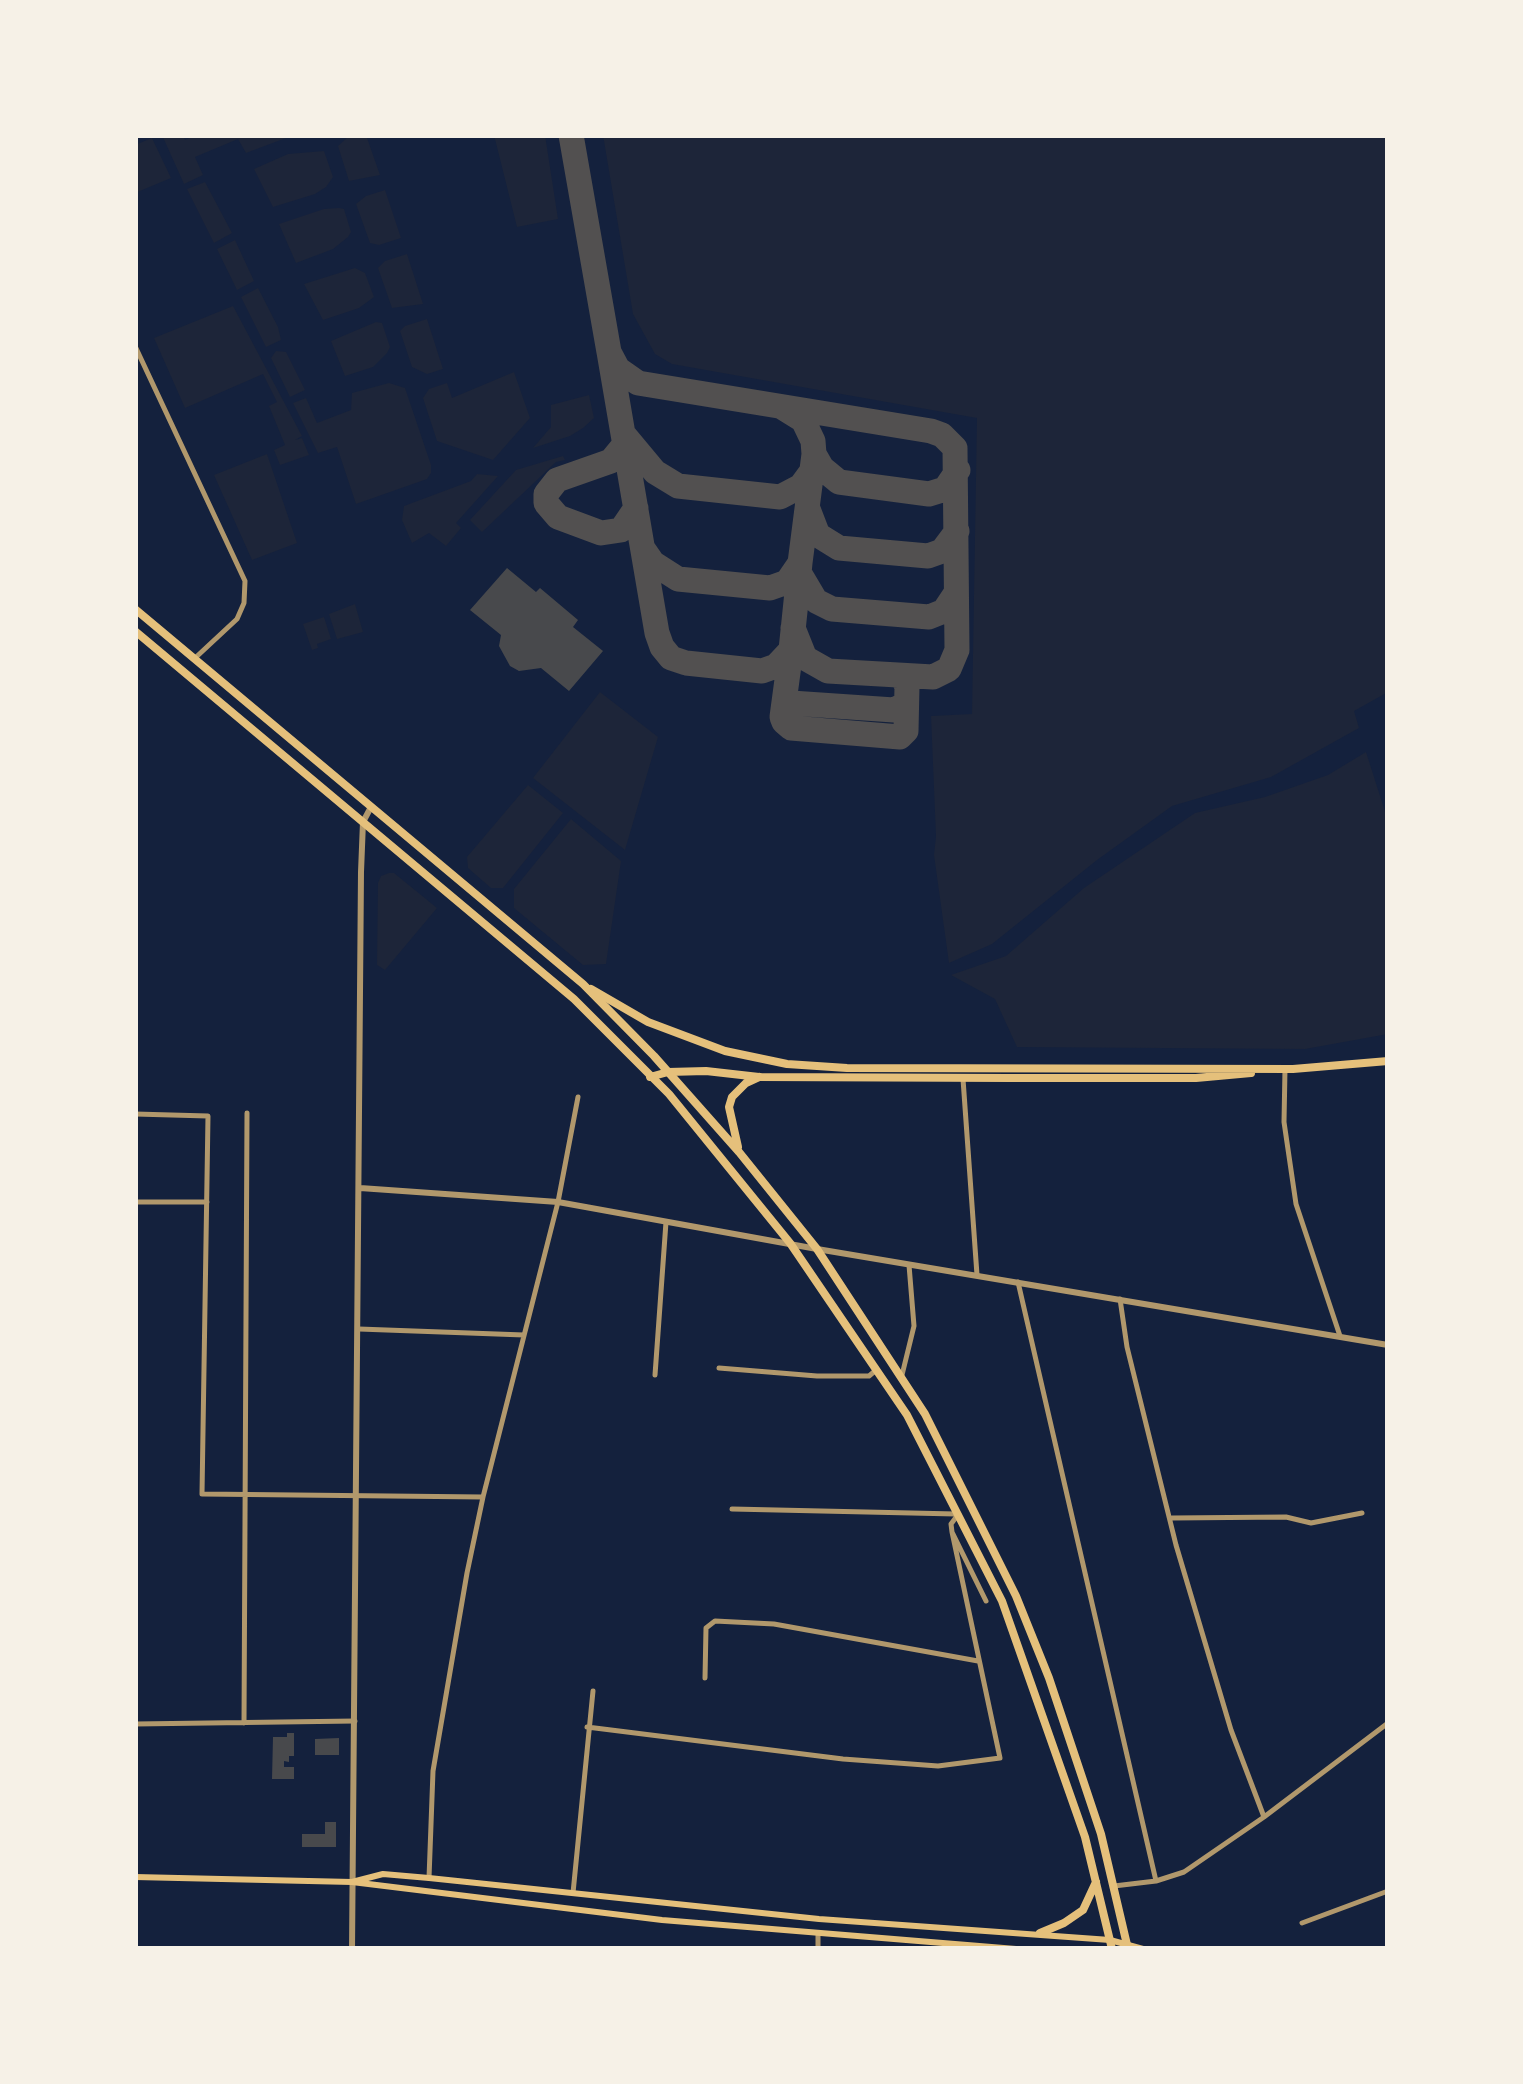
<!DOCTYPE html>
<style>
body{margin:0}
#map{position:relative;width:1523px;height:2084px;overflow:hidden;background:#14213d;font-family:Rubik,sans-serif}
canvas{display:block}
.frame{position:absolute;inset:0;border:138px solid #f6f1e7;pointer-events:none}
</style>
<div id="map">
<canvas width="1523" height="2084"></canvas>
<div class="frame"></div>
</div>
<script>
const g = document.querySelector('canvas').getContext('2d');
g.lineJoin = 'round';
function paint(path, color) { g.fillStyle = color; g.fill(path, 'evenodd'); }
const toPath = rows => new Path2D(rows.map(r => 'M' + r).join(''));
function trace(path, color, width, dash) { g.strokeStyle = color; g.lineWidth = width; g.lineCap = dash ? 'butt' : 'round'; g.setLineDash(dash || []); g.stroke(path); }
const green = toPath([
 [162,135,183,135,185,140,197,135,294,135,246,153,238,139,195,157,203,175,184,184],
 [350,135,366,135,380,175,349,181,338,146],
 [494,135,545,135,558,219,517,227],
 [603,135,1388,135,1388,692,1354,711,1359,728,1271,777,1172,806,1097,860,992,944,949,963,934,855,936,836,931,716,972,714,977,418,672,364,655,354,633,314],
 [152,138,171,178,135,193,135,145],
 [324,151,333,177,326,187,315,194,273,207,254,169,288,154],
 [205,182,232,233,214,243,187,189],
 [385,190,401,238,379,245,370,243,356,204,366,196],
 [339,208,344,209,351,232,348,237,333,249,296,263,279,224,324,209],
 [235,240,254,281,237,290,217,249],
 [407,254,423,304,392,308,378,268,385,261],
 [355,268,365,273,374,297,359,308,323,320,304,284],
 [258,288,278,327,281,340,266,347,241,297],
 [233,306,302,436,295,440,302,438,309,455,280,465,274,450,285,445,269,406,277,402,263,374,185,408,154,338],
 [427,319,443,369,427,374,412,367,400,331,405,326],
 [376,322,382,323,390,347,387,353,373,367,345,376,331,341],
 [276,351,286,352,305,390,290,397,271,358],
 [514,372,530,418,493,460,437,441,423,398,429,389,447,383,452,398],
 [389,383,405,388,431,465,431,473,427,479,356,504,337,447,318,453,293,403,306,398,317,423,351,410,352,393],
 [589,395,594,418,583,428,570,436,533,448,551,427,551,405],
 [267,454,297,543,252,560,214,475],
 [563,456,565,460,556,462,482,532,470,520,516,470],
 [477,474,498,476,456,523,461,528,446,546,429,533,412,543,402,520,404,506,471,481],
 [355,604,363,632,337,639,329,614],
 [324,617,331,639,317,644,318,648,312,650,303,624],
 [600,692,658,737,625,850,533,778],
 [1366,752,1388,821,1388,1034,1305,1049,1017,1047,995,999,951,975,1006,956,1084,888,1195,813,1265,797,1328,775],
 [528,785,563,813,503,888,491,888,468,868,467,857],
 [571,819,621,861,606,964,583,965,514,908,514,889],
 [389,873,394,873,437,908,385,970,377,965,378,883,381,876]
]);
const taxiway = toPath([
 [571,135,609,352],
 [782,407,803,420,813,441,814,454,800,563,791,650,776,666,762,671,686,663,671,658,662,647,657,633,609,352,618,369,638,383,931,431,942,435,955,448,957,650,949,669,933,677,828,671,805,658,793,628],
 [625,436,655,472,678,486,780,497,801,486,812,471],
 [625,444,611,461,557,480,546,494,546,503,558,517,601,533,621,530,636,508],
 [814,454,822,468,839,482,929,494,945,489,958,470],
 [808,509,818,535,839,548,928,556,942,551,957,531],
 [644,550,653,563,678,579,770,588,787,582,800,563],
 [800,574,816,601,832,609,929,617,944,611,956,593],
 [791,650,782,717,784,722,791,728,900,737,906,731,907,686,902,677],
 [785,697,791,703,894,710,906,704]
]);
const building = toPath([
 [507,568,536,592,540,588,578,620,573,627,603,651,569,691,541,668,519,671,510,666,499,646,501,635,470,610],
 [287,1733,294,1733,294,1756,289,1756,289,1762,284,1761,284,1767,294,1767,294,1779,272,1779,273,1737,287,1737],
 [339,1738,339,1755,315,1755,315,1739],
 [325,1822,336,1822,336,1847,302,1847,302,1834,325,1834]
]);
const minor = toPath([
 [135,346,245,581,244,603,237,619,194,659],
 [1285,1069,1284,1122,1296,1204,1340,1336],
 [963,1079,977,1275],
 [135,1114,208,1116,202,1494,483,1497],
 [135,1202,207,1202],
 [1018,1282,1156,1881],
 [1120,1299,1127,1347,1176,1545,1231,1730,1264,1817],
 [359,1329,524,1335],
 [719,1368,817,1376,869,1376,875,1371],
 [655,1375,666,1222],
 [902,1375,914,1326,909,1265],
 [732,1509,956,1514],
 [957,1516,951,1524,952,1532,986,1601],
 [1172,1518,1286,1517,1311,1523,1362,1513],
 [705,1678,706,1628,715,1621,774,1624,978,1661],
 [244,1723,247,1113],
 [135,1724,355,1721],
 [587,1727,843,1759,938,1766,1000,1758,952,1532],
 [429,1878,433,1771,467,1573,483,1497,558,1202,578,1097],
 [1114,1886,1156,1881,1184,1872,1264,1817,1388,1723],
 [573,1893,593,1691],
 [1302,1923,1388,1891],
 [818,1934,818,1949]
]);
const tertiary = toPath([
 [360,1188,558,1202,817,1249,1388,1345],
 [352,1949,361,872,363,822,371,807]
]);
const secondary = toPath([
 [135,1877,352,1882],
 [1016,1949,662,1920,352,1882,383,1874,429,1878,819,1919,1110,1940,1143,1949]
]);
const primary = toPath([
 [591,989,648,1022,725,1051,787,1064,847,1068,1293,1069,1388,1061],
 [650,1077,668,1072,706,1071,759,1077,1008,1078,1196,1078,1251,1073]
]);
const trunk = toPath([
 [135,609,583,984,654,1056,739,1152,817,1249,925,1414,1016,1596,1049,1678,1101,1834,1128,1949],
 [135,631,574,999,669,1094,790,1243,907,1415,1002,1601,1085,1837,1112,1949],
 [738,1147,729,1107,732,1097,746,1083,759,1077],
 [1040,1933,1064,1923,1083,1910,1096,1882]
]);
paint(green, '#1d2539');
trace(taxiway, '#525050', 25);
paint(building, '#48494c');
trace(minor, '#b1986c', 5);
trace(tertiary, '#b1986c', 6);
trace(secondary, '#e5c07b', 6);
trace(primary, '#e5c07b', 8);
trace(trunk, '#e5c07b', 8);
</script>
